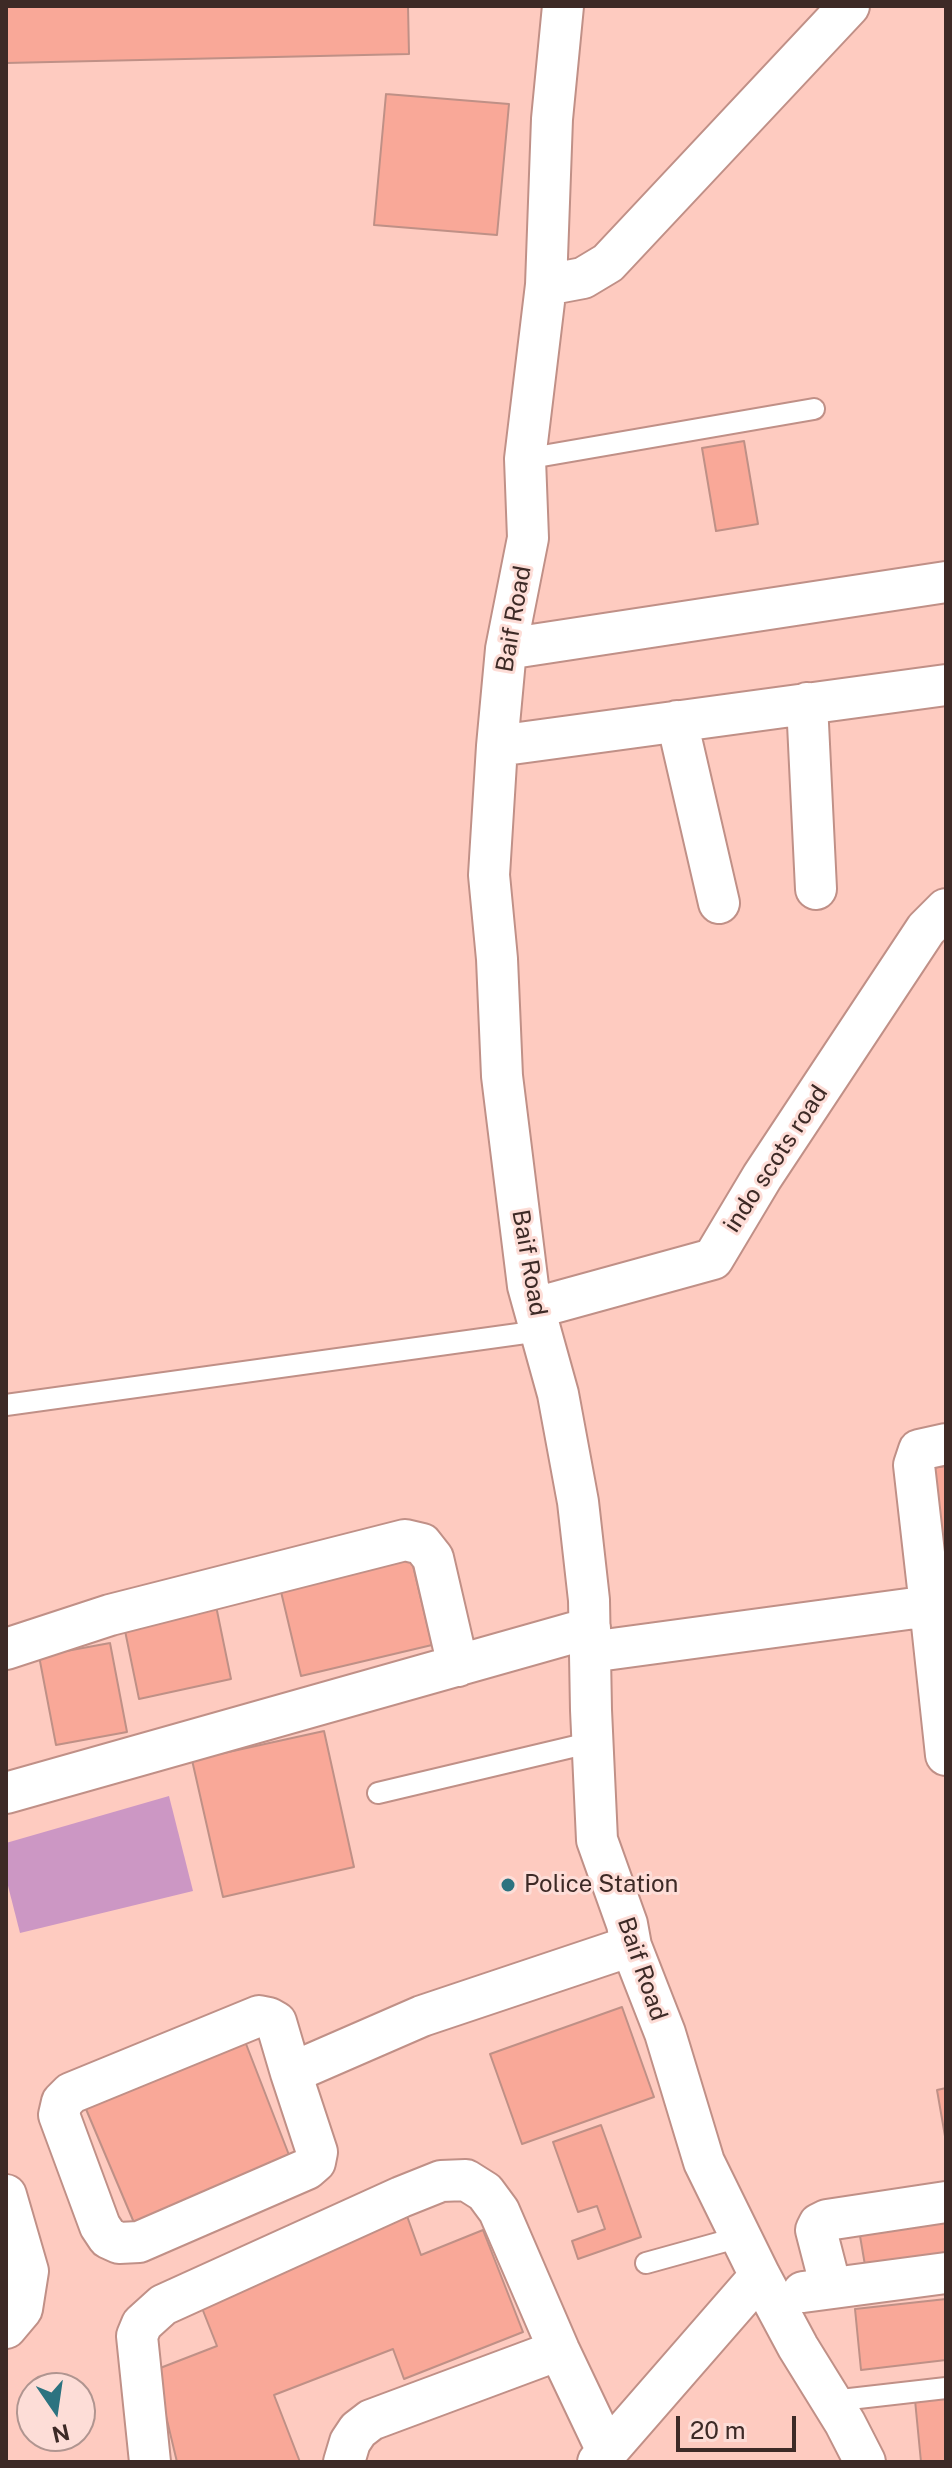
<!DOCTYPE html>
<style>
body{margin:0}
#map{position:relative;width:952px;height:2468px;overflow:hidden;background:#fecbc0;font-family:"Public Sans",sans-serif}
canvas{display:block}
.frame{position:absolute;inset:0;border:8px solid #3d2a26;pointer-events:none}
.north{position:absolute;left:16px;top:2372px;width:80px;height:80px;box-sizing:border-box;background:#fdddd7;border:2px solid #b09590;border-radius:50%;rotate:167deg;font-size:22px;font-weight:700;line-height:32px;text-align:center;color:#3d2a26}
.north::after{content:'';display:block;margin:auto;width:28px;height:36px;background:#2c7380;clip-path:polygon(50% 0,100% 100%,50% 72%,0 100%)}
.scale{position:absolute;left:676px;top:2416px;width:120px;height:36px;box-sizing:border-box;border:4px solid #3d2a26;border-top:0;padding-left:10px;font-size:24px;line-height:28px;white-space:nowrap;color:#3d2a26;-webkit-text-stroke:6px #fdddd7;paint-order:stroke}
</style>
<div id="map">
<canvas width="952" height="2468"></canvas>
<div class="frame"></div>
<div class="north">N</div>
<div class="scale">20 m</div>
</div>
<script>
const g = document.querySelector('canvas').getContext('2d');
g.lineJoin = 'round';
function paint(path, color) { g.fillStyle = color; g.fill(path, 'evenodd'); }
const toPath = rows => new Path2D(rows.map(r => 'M' + r).join(''));
function trace(path, color, width, dash) { g.strokeStyle = color; g.lineWidth = width; g.lineCap = dash ? 'butt' : 'round'; g.setLineDash(dash || []); g.stroke(path); }
function label(font, color, halo, rows, align = 'center') {
  g.font = font + ' "Public Sans",sans-serif'; g.lineWidth = 6; g.setLineDash([]); g.textBaseline = 'middle'; g.strokeStyle = halo; g.fillStyle = color; for (const [text, x, y, turn = 0] of rows) {
    g.save(); g.translate(x, y); g.rotate((+turn || 0) * Math.PI / 180); g.textAlign = isNaN(turn) ? turn : align; if (halo) g.strokeText(text, 0, 0); g.fillText(text, 0, 0); g.restore();
  }
}
const green = toPath([
 [169,1796,193,1891,20,1933,6,1878,6,1843]
]);
const building = toPath([
 [6,6,408,6,409,54,6,63,6,6],
 [386,94,509,104,497,235,374,225,386,94],
 [744,441,758,524,716,531,702,448,744,441],
 [946,1466,946,1558,931,1468,946,1466],
 [409,1549,432,1645,301,1676,278,1579,409,1549],
 [215,1601,231,1679,139,1699,123,1621,215,1601],
 [110,1643,127,1732,56,1745,39,1656,110,1643],
 [324,1731,354,1867,223,1897,192,1760,324,1731],
 [622,2007,654,2097,522,2144,490,2054,622,2007],
 [241,2031,289,2155,135,2225,83,2102,241,2031],
 [946,2088,946,2142,937,2090,946,2088],
 [601,2125,641,2237,578,2259,572,2241,605,2229,597,2206,578,2212,553,2142,601,2125],
 [407,2216,421,2255,483,2230,523,2332,404,2379,393,2349,274,2395,300,2462,177,2462,155,2370,217,2346,198,2298,407,2216],
 [946,2216,946,2264,867,2277,859,2230,946,2216],
 [946,2299,946,2360,861,2370,855,2309,946,2299],
 [946,2397,946,2462,921,2462,915,2400,946,2397]
]);
const service = toPath([
 [525,459,814,409],
 [6,1405,540,1331],
 [378,1793,593,1742],
 [646,2263,740,2237],
 [832,2401,946,2388]
]);
const minor = toPath([
 [563,6,552,119,546,285,525,459,528,538,506,649,497,746,489,875,497,959,502,1076,528,1286,558,1394,578,1502,589,1600,591,1710,597,1840,627,1924,631,1946,665,2033,704,2162,760,2276,798,2347,845,2423,865,2462],
 [546,285,583,278,608,263,849,6],
 [506,649,946,582],
 [807,703,816,889],
 [677,721,719,903],
 [497,746,946,685],
 [535,1308,713,1259,762,1177,926,929,946,909],
 [930,1606,914,1465,919,1450,946,1444],
 [6,1649,110,1615,405,1540,422,1544,433,1558,458,1666],
 [590,1652,930,1606,946,1755],
 [6,1793,590,1628],
 [291,2073,317,2152,315,2162,307,2169,139,2242,119,2243,108,2238,100,2226,59,2115,62,2102,71,2093,259,2016,269,2018,276,2022,291,2073,422,2016,631,1946],
 [6,2195,28,2271,22,2309,6,2328],
 [831,2288,816,2230,819,2224,827,2220,946,2202],
 [803,2292,946,2273],
 [150,2462,137,2336,142,2324,163,2305,401,2197,441,2181,466,2180,485,2192,499,2211,559,2350,607,2451],
 [344,2462,350,2442,358,2430,371,2420,559,2350],
 [598,2462,760,2276]
]);
const markers = [
 [508,1885,8,"#2c7380"]
];
const streetNames = [
 ["Baif Road",514,619,-80],
 ["indo scots road",776,1159,-57],
 ["Baif Road",529,1263,80],
 ["Baif Road",642,1969,71]
];
const poiNames = [
 ["Police Station",524,1885]
];
paint(green, '#cc97c4');
paint(building, '#f9a898');
trace(building, '#bf9086', 2);
trace(service, '#c09087', 24);
trace(minor, '#c09087', 44);
trace(service, '#fff', 20);
trace(minor, '#fff', 40);
for (const [x, y, r, color] of markers) { const dot = new Path2D(); dot.arc(x, y, r, 0, 2 * Math.PI); g.fillStyle = color; g.fill(dot); trace(dot, '#fdddd7', 3); }
label('24px', '#3d2a26', '#fdddd7', streetNames);
label('24px', '#3d2a26', '#fdddd7', poiNames, 'left');
</script>
